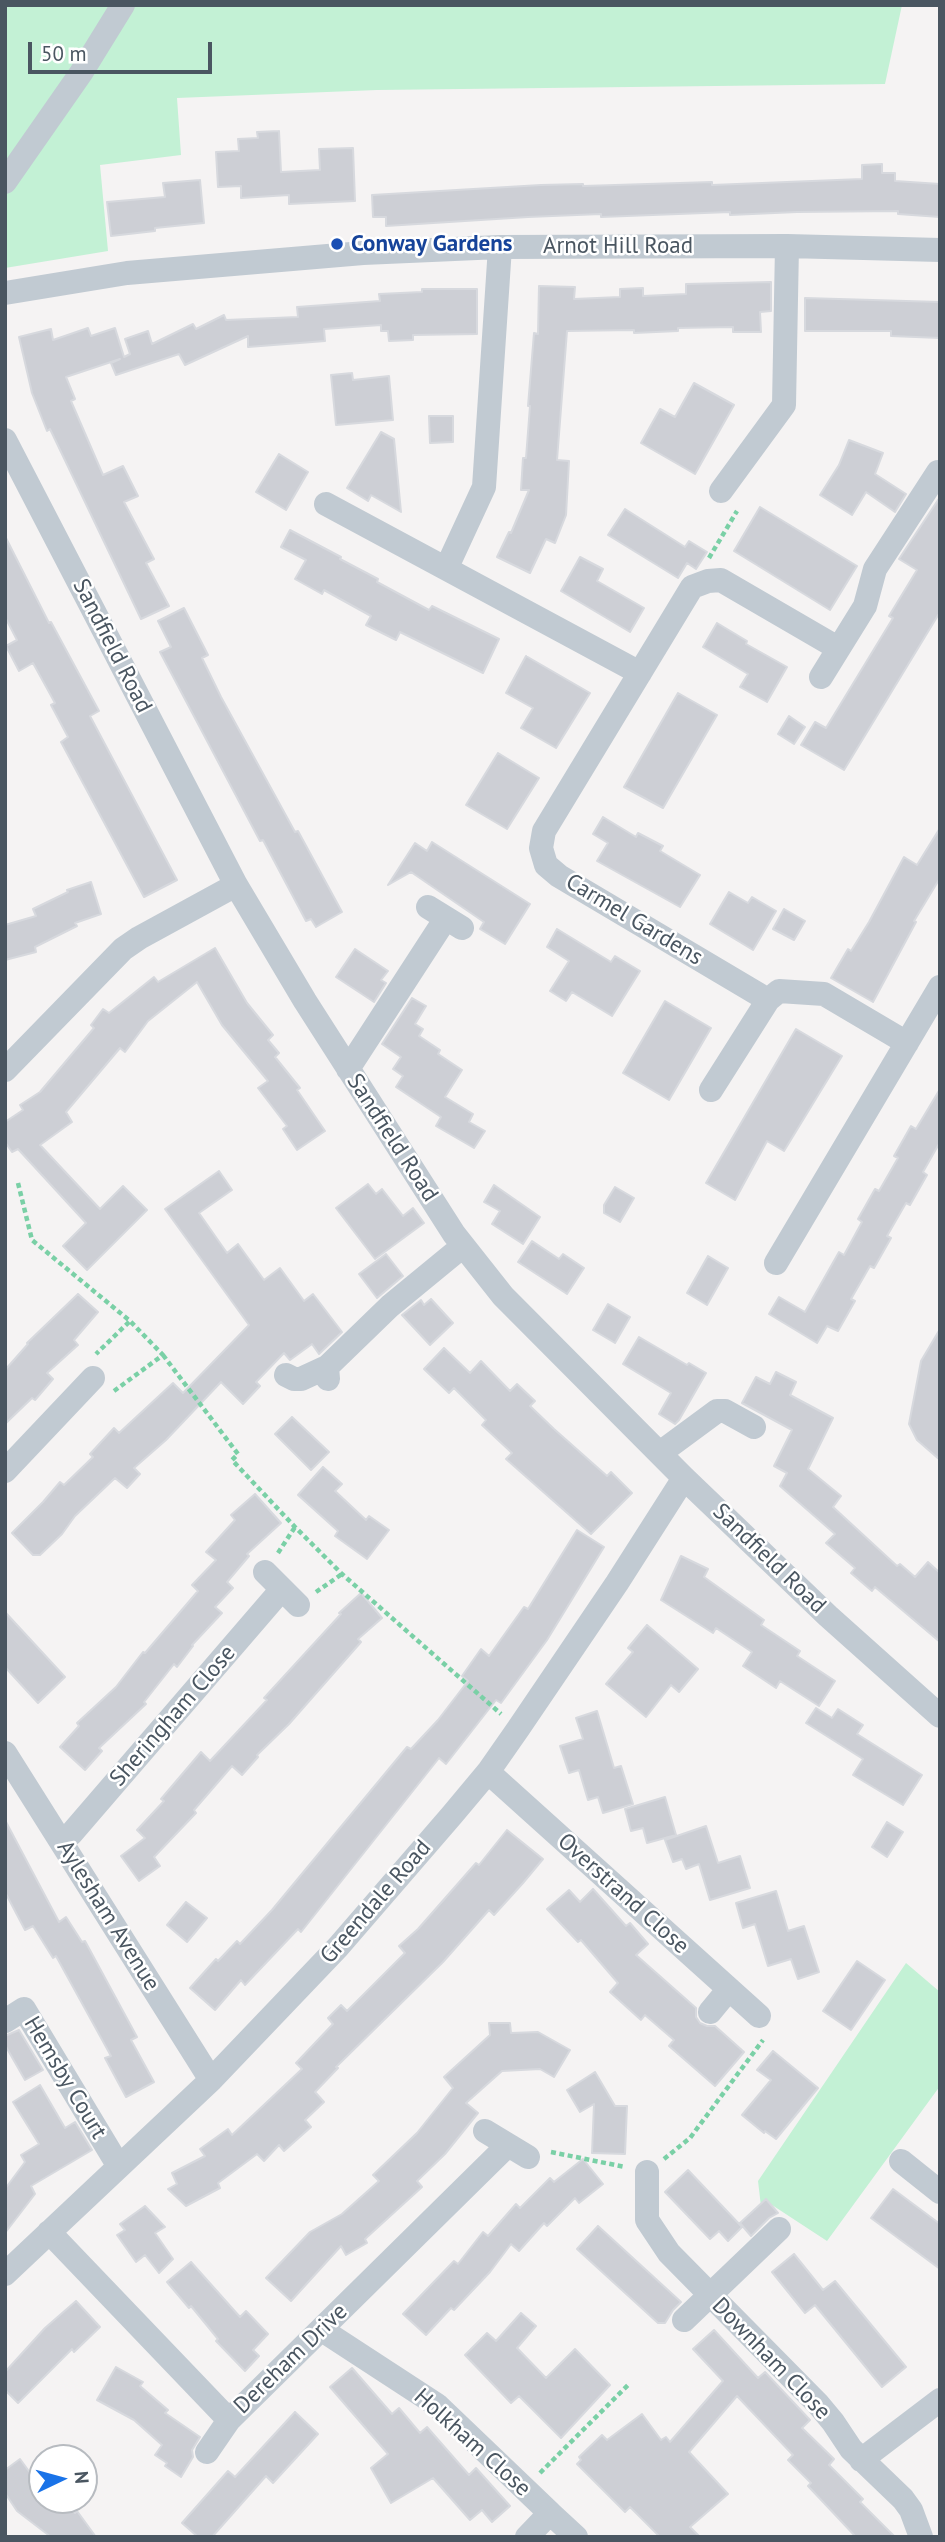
<!DOCTYPE html>
<style>
body{margin:0}
#map{position:relative;width:945px;height:2542px;overflow:hidden;background:#f5f3f3;font-family:"PT Sans",sans-serif}
canvas{display:block}
.frame{position:absolute;inset:0;border:7px solid #4a5661;pointer-events:none}
.north{position:absolute;left:28px;top:2444px;width:70px;height:70px;box-sizing:border-box;background:#fff;border:2px solid #b7bbc0;border-radius:50%;rotate:85deg;font-size:19px;font-weight:700;line-height:28px;text-align:center;color:#4a5661}
.north::after{content:'';display:block;margin:auto;width:24px;height:32px;background:#1a73e8;clip-path:polygon(50% 0,100% 100%,50% 72%,0 100%)}
.scale{position:absolute;left:28px;top:42px;width:184px;height:32px;box-sizing:border-box;border:4px solid #4a5661;border-top:0;padding-left:9px;font-size:21px;line-height:24px;white-space:nowrap;color:#4a5661;-webkit-text-stroke:5px #fff;paint-order:stroke}
</style>
<div id="map">
<canvas width="945" height="2542"></canvas>
<div class="frame"></div>
<div class="north">N</div>
<div class="scale">50 m</div>
</div>
<script>
const g = document.querySelector('canvas').getContext('2d');
g.lineJoin = 'round';
function paint(path, color) { g.fillStyle = color; g.fill(path, 'evenodd'); }
const toPath = rows => new Path2D(rows.map(r => 'M' + r).join(''));
function trace(path, color, width, dash) { g.strokeStyle = color; g.lineWidth = width; g.lineCap = dash ? 'butt' : 'round'; g.setLineDash(dash || []); g.stroke(path); }
function label(font, color, halo, rows, align = 'center') {
  g.font = font + ' "PT Sans",sans-serif'; g.lineWidth = 5; g.setLineDash([]); g.textBaseline = 'middle'; g.strokeStyle = halo; g.fillStyle = color; for (const [text, x, y, turn = 0] of rows) {
    g.save(); g.translate(x, y); g.rotate((+turn || 0) * Math.PI / 180); g.textAlign = isNaN(turn) ? turn : align; if (halo) g.strokeText(text, 0, 0); g.fillText(text, 0, 0); g.restore();
  }
}
const green = toPath([
 [5,5,902,5,885,84,377,90,177,98,181,155,100,165,108,251,5,268],
 [906,1963,940,1992,940,2086,827,2241,772,2205,762,2215,758,2181]
]);
const building = toPath([
 [279,131,281,172,320,170,319,149,353,148,355,201,289,204,289,195,241,198,241,186,218,187,216,152,239,151,238,139,258,138,257,132,279,131],
 [882,164,882,173,895,173,895,181,940,184,940,217,898,214,898,211,797,212,730,215,730,212,601,217,601,214,528,217,386,226,386,217,373,217,372,195,541,185,583,184,583,186,712,182,712,185,862,179,862,165,882,164],
 [200,180,204,223,155,228,155,231,111,236,107,202,165,197,163,183,200,180],
 [771,282,771,311,760,312,761,332,733,332,733,327,678,328,678,331,634,333,634,330,567,331,557,460,569,461,566,515,555,543,546,539,530,573,497,557,509,532,511,533,529,490,521,490,523,458,526,458,530,406,528,406,534,333,538,334,539,286,575,287,574,299,620,297,620,289,643,288,643,296,686,294,686,284,771,282],
 [422,289,477,289,477,334,413,335,413,340,389,341,388,331,381,331,381,325,324,329,325,341,248,347,248,336,185,365,179,354,116,375,111,363,120,359,66,377,75,399,71,401,103,475,123,466,138,496,124,502,154,559,146,563,169,606,141,619,50,429,47,431,32,393,19,337,51,329,53,340,88,328,91,336,115,328,124,357,130,354,125,339,148,331,152,344,193,324,196,329,224,315,226,320,298,317,297,307,380,301,379,294,422,292,422,289],
 [805,298,940,302,940,338,891,336,891,331,805,331,805,298],
 [352,373,353,380,389,376,393,420,336,425,331,375,352,373],
 [694,383,734,405,695,474,641,443,660,409,675,417,694,383],
 [429,416,453,416,453,442,430,443,429,416],
 [381,432,394,439,401,512,371,495,368,501,347,488,381,432],
 [849,440,883,453,875,474,906,494,895,512,866,492,852,515,820,495,839,465,849,440],
 [279,454,308,472,286,510,256,492,279,454],
 [940,497,940,612,844,770,801,745,815,722,826,728,893,618,889,616,917,570,899,559,940,497],
 [760,507,857,566,830,610,734,551,760,507],
 [625,509,685,547,689,541,707,552,696,569,687,563,678,578,608,535,625,509],
 [290,530,341,557,340,559,378,579,377,582,429,610,432,606,499,639,483,673,400,632,396,640,366,625,371,616,324,590,322,594,295,579,306,560,281,547,290,530],
 [5,536,49,623,51,622,99,711,90,716,177,880,144,897,61,742,68,737,51,705,55,703,33,663,19,671,6,646,17,640,5,617,5,536],
 [580,557,603,569,597,581,644,608,630,632,561,591,580,557],
 [184,608,208,655,202,658,221,697,295,832,298,831,342,912,316,927,311,919,306,921,263,840,260,841,160,652,171,647,158,621,184,608],
 [717,623,747,641,746,644,787,667,767,702,740,687,748,674,703,647,717,623],
 [526,656,590,693,556,748,521,728,533,708,506,693,526,656],
 [678,693,717,715,663,808,624,787,678,693],
 [789,716,805,727,794,744,778,734,789,716],
 [498,753,539,778,507,829,466,805,498,753],
 [603,817,636,837,638,833,663,846,660,851,700,875,680,907,597,861,608,843,593,834,603,817],
 [940,828,940,878,914,921,916,922,873,1002,831,978,848,949,851,951,869,922,904,857,917,865,940,828],
 [432,842,530,904,505,944,480,929,484,922,411,872,388,885,415,843,427,851,432,842],
 [91,882,101,914,75,923,77,926,35,947,36,952,5,960,5,925,36,916,33,909,68,892,67,890,91,882],
 [729,892,748,903,752,897,776,911,753,950,710,924,729,892],
 [784,909,805,921,794,940,773,929,784,909],
 [557,929,611,962,615,956,640,971,612,1016,572,992,566,1001,550,991,569,961,547,947,557,929],
 [215,948,247,1003,273,1035,268,1040,279,1053,275,1057,300,1088,297,1090,325,1131,297,1150,283,1129,287,1126,258,1088,268,1081,222,1025,197,982,148,1021,125,1052,120,1048,66,1112,72,1122,40,1145,100,1209,123,1186,147,1210,87,1270,63,1246,86,1223,18,1149,12,1152,5,1142,5,1122,23,1110,20,1105,40,1092,94,1028,91,1025,103,1009,109,1013,154,977,158,982,215,948],
 [355,949,388,971,381,980,386,983,374,1002,336,977,355,949],
 [412,998,426,1006,415,1024,423,1029,419,1036,440,1050,438,1054,462,1070,445,1097,473,1114,469,1122,485,1131,474,1148,436,1126,441,1117,396,1087,403,1076,393,1069,401,1057,382,1044,412,998],
 [665,1001,711,1028,669,1100,623,1073,665,1001],
 [796,1029,842,1056,784,1151,767,1141,735,1200,706,1183,796,1029],
 [940,1089,940,1142,923,1172,927,1175,910,1205,906,1203,887,1236,891,1238,874,1268,870,1266,851,1299,855,1301,838,1331,827,1326,817,1343,769,1314,779,1297,805,1312,839,1252,844,1255,862,1222,858,1219,875,1189,879,1191,898,1158,894,1156,911,1126,916,1129,940,1089],
 [219,1171,232,1190,199,1213,227,1253,238,1244,264,1280,280,1268,304,1301,313,1294,342,1332,319,1354,312,1344,290,1360,284,1353,256,1382,260,1386,243,1404,221,1382,166,1440,134,1468,140,1474,127,1488,115,1478,75,1516,62,1534,40,1555,33,1555,12,1533,43,1502,60,1482,64,1485,93,1457,90,1454,114,1428,119,1433,173,1383,183,1393,249,1325,165,1209,219,1171],
 [368,1184,376,1194,382,1189,403,1216,413,1208,424,1223,375,1259,336,1208,368,1184],
 [494,1185,540,1217,523,1244,492,1224,500,1211,484,1202,494,1185],
 [615,1187,634,1198,620,1222,604,1213,604,1205,615,1187],
 [532,1241,559,1259,563,1254,584,1268,567,1294,518,1262,532,1241],
 [386,1254,403,1276,377,1298,359,1274,386,1254],
 [708,1256,728,1268,707,1305,687,1293,708,1256],
 [78,1294,98,1312,74,1340,78,1345,47,1373,53,1379,35,1400,32,1398,5,1424,5,1370,28,1344,27,1343,78,1294],
 [431,1299,453,1323,430,1345,402,1315,421,1300,424,1305,431,1299],
 [608,1304,630,1317,615,1343,593,1330,608,1304],
 [940,1329,940,1460,917,1440,909,1424,921,1361,940,1329],
 [639,1337,687,1365,689,1363,706,1373,679,1420,675,1424,659,1414,671,1393,623,1364,639,1337],
 [444,1348,470,1373,481,1361,510,1391,517,1384,535,1401,530,1406,554,1429,607,1476,611,1472,632,1493,591,1534,506,1459,512,1453,482,1425,486,1420,454,1388,449,1393,424,1369,444,1348],
 [776,1372,796,1382,790,1395,833,1418,808,1469,841,1496,833,1507,897,1566,900,1564,915,1577,928,1562,940,1573,940,1642,875,1587,872,1591,851,1573,855,1568,826,1543,835,1534,780,1486,787,1473,774,1466,792,1430,742,1403,756,1377,770,1384,776,1372],
 [292,1417,329,1452,311,1470,275,1434,292,1417],
 [323,1467,342,1484,335,1491,366,1520,369,1516,389,1530,367,1559,335,1536,338,1531,298,1495,323,1467],
 [255,1494,281,1523,247,1554,249,1556,227,1582,233,1588,215,1607,222,1613,192,1645,193,1646,177,1667,174,1664,144,1702,146,1704,99,1748,102,1751,85,1770,60,1747,79,1726,77,1723,116,1687,143,1652,145,1653,198,1591,192,1585,216,1560,206,1552,235,1520,231,1515,255,1494],
 [577,1530,604,1547,547,1640,501,1703,496,1700,446,1764,439,1758,301,1932,298,1929,245,1985,241,1980,215,2010,190,1988,216,1959,218,1961,237,1941,240,1944,272,1910,407,1747,411,1749,438,1720,468,1681,462,1676,481,1649,489,1656,524,1607,528,1609,577,1530],
 [681,1556,708,1569,704,1577,764,1620,761,1625,800,1651,797,1656,835,1681,819,1706,780,1681,776,1688,743,1666,752,1652,716,1628,713,1633,661,1600,681,1556],
 [361,1593,382,1618,358,1639,361,1642,289,1724,257,1755,258,1757,242,1775,232,1766,194,1810,196,1813,154,1857,160,1866,139,1881,121,1856,145,1838,137,1830,164,1801,161,1799,201,1752,210,1761,267,1700,264,1698,341,1614,339,1613,361,1593],
 [5,1612,65,1677,38,1703,5,1667,5,1612],
 [647,1625,698,1669,679,1692,671,1685,646,1717,606,1684,633,1652,628,1648,647,1625],
 [816,1708,832,1718,838,1709,863,1725,857,1734,922,1775,903,1805,853,1775,863,1759,806,1723,816,1708],
 [597,1711,614,1768,621,1766,633,1804,603,1813,598,1797,588,1800,579,1770,569,1773,560,1746,583,1739,576,1718,597,1711],
 [665,1797,676,1835,647,1843,643,1828,631,1831,625,1809,665,1797],
 [5,1820,59,1922,66,1917,82,1942,85,1941,137,2037,131,2040,154,2082,126,2097,105,2058,111,2056,56,1956,53,1958,33,1926,25,1930,5,1892,5,1820],
 [887,1822,903,1832,887,1857,872,1847,887,1822],
 [706,1826,718,1863,740,1856,750,1888,710,1900,699,1864,686,1869,682,1859,673,1862,665,1840,706,1826],
 [507,1830,543,1859,523,1883,494,1915,489,1910,443,1962,336,2067,338,2068,315,2092,324,2102,305,2120,311,2127,284,2151,279,2145,264,2161,257,2154,218,2183,220,2188,186,2206,168,2189,177,2184,172,2173,205,2156,200,2149,228,2129,232,2135,302,2069,296,2063,333,2024,328,2018,341,2005,347,2011,405,1953,399,1946,418,1929,476,1863,479,1865,507,1830],
 [593,1889,626,1926,630,1923,648,1944,636,1955,696,2008,696,2017,700,2023,707,2026,715,2026,744,2052,715,2086,669,2046,674,2040,645,2015,641,2020,610,1992,618,1983,581,1940,578,1942,547,1909,569,1890,580,1902,593,1889],
 [776,1891,788,1931,804,1926,819,1972,798,1979,791,1959,768,1966,755,1924,743,1928,736,1903,776,1891],
 [186,1902,207,1918,187,1942,167,1925,186,1902],
 [857,1961,885,1980,851,2030,823,2011,857,1961],
 [489,2023,510,2023,511,2033,538,2032,570,2050,554,2077,540,2069,502,2071,466,2103,478,2113,445,2154,417,2181,422,2187,365,2239,367,2243,346,2255,341,2246,291,2301,266,2278,310,2232,342,2214,379,2181,373,2175,417,2133,453,2088,444,2077,490,2035,489,2023],
 [19,2030,43,2070,25,2080,5,2045,5,2036,19,2030],
 [773,2051,818,2088,776,2139,765,2131,764,2133,742,2115,771,2080,757,2070,773,2051],
 [595,2072,615,2106,627,2106,625,2154,592,2153,594,2104,580,2112,567,2090,595,2072],
 [40,2085,65,2128,75,2122,92,2150,31,2186,35,2194,5,2233,5,2189,25,2162,21,2155,39,2144,13,2102,40,2085],
 [583,2159,603,2184,579,2203,575,2198,547,2226,544,2223,519,2251,511,2244,490,2272,454,2310,451,2308,426,2335,403,2314,454,2261,458,2264,483,2232,488,2236,516,2204,520,2208,550,2178,554,2182,583,2159],
 [688,2170,742,2227,728,2241,719,2231,710,2239,665,2192,688,2170],
 [893,2189,940,2224,940,2269,871,2218,893,2189],
 [766,2199,778,2213,769,2218,751,2236,740,2223,766,2199],
 [145,2206,165,2227,155,2233,173,2259,159,2273,145,2255,136,2262,117,2235,125,2230,120,2224,145,2206],
 [598,2226,681,2302,673,2310,665,2323,658,2323,577,2249,598,2226],
 [794,2254,823,2290,835,2281,906,2367,882,2387,815,2305,805,2313,772,2272,794,2254],
 [191,2262,240,2317,246,2311,268,2334,253,2350,259,2356,245,2371,216,2341,218,2339,191,2306,189,2308,167,2282,191,2262],
 [76,2301,100,2327,74,2352,72,2349,18,2403,5,2390,5,2372,45,2328,76,2301],
 [521,2313,536,2326,517,2348,546,2378,575,2349,610,2385,561,2438,519,2396,511,2403,465,2355,487,2333,496,2341,521,2313],
 [714,2330,758,2378,765,2372,810,2420,802,2428,834,2459,829,2465,863,2499,860,2502,895,2537,856,2537,808,2486,811,2483,788,2460,793,2455,737,2396,689,2452,728,2494,690,2527,700,2537,660,2537,630,2507,625,2512,577,2464,581,2460,579,2457,602,2435,607,2440,642,2414,661,2440,666,2437,670,2442,723,2381,693,2349,714,2330],
 [116,2367,143,2382,140,2386,168,2410,165,2413,200,2437,192,2450,193,2457,181,2477,165,2466,167,2463,155,2455,162,2445,134,2420,97,2400,116,2367],
 [352,2368,392,2414,399,2408,420,2433,427,2427,469,2475,476,2468,510,2506,492,2522,482,2510,470,2520,433,2478,391,2503,371,2468,388,2454,330,2387,352,2368],
 [295,2412,318,2434,273,2483,266,2476,212,2537,198,2537,182,2523,228,2471,235,2477,295,2412],
 [20,2459,42,2489,42,2500,57,2500,75,2513,77,2511,96,2537,51,2537,17,2511,5,2493,5,2470,20,2459]
]);
const path = toPath([
 [709,558,737,511],
 [18,1183,32,1240,130,1321,96,1354],
 [163,1355,238,1454,232,1460,295,1527,342,1574,501,1714],
 [114,1391,163,1355,130,1321],
 [278,1553,295,1527],
 [316,1592,342,1574],
 [551,2152,625,2167],
 [664,2159,690,2138,763,2040],
 [540,2473,628,2385]
]);
const minor = toPath([
 [5,182,81,73,123,5],
 [5,293,127,273,363,253,500,247,787,246,940,250],
 [5,440,236,885,305,1001,454,1234,503,1296,684,1478,828,1616,940,1716],
 [721,491,784,405,787,246],
 [326,504,640,673],
 [447,567,484,487,500,247],
 [821,677,865,606,875,569,938,472],
 [428,907,462,928],
 [768,1000,559,876,546,865,541,848,544,831,692,587,708,581,721,580,838,648],
 [348,1069,446,918],
 [5,1070,123,949,139,938,236,885],
 [711,1090,768,1000,779,991,824,994,907,1043],
 [776,1263,940,987],
 [286,1375,294,1379,301,1379,327,1367],
 [328,1379,327,1367,390,1306,463,1246],
 [660,1453,717,1411,725,1411,754,1427],
 [5,1471,93,1378],
 [265,1572,298,1605],
 [5,1753,211,2080],
 [488,1772,759,2016],
 [61,1841,71,1834,282,1589],
 [710,2012,729,1989],
 [5,2021,24,2009,118,2165],
 [485,2131,528,2157],
 [901,2161,940,2192],
 [647,2172,647,2220,669,2253,818,2404,833,2422,851,2449,903,2499,911,2510,921,2537],
 [49,2232,229,2420,508,2145],
 [5,2274,211,2080,338,1947,452,1815,488,1772,518,1729,617,1583,684,1478],
 [684,2320,779,2229],
 [322,2330,437,2405,550,2513,527,2537],
 [207,2452,229,2420],
 [861,2460,940,2400],
 [550,2513,576,2537]
]);
const markers = [
 [337,244,7,"#1a4fb4"]
];
const transitNames = [
 ["Conway Gardens",351,244]
];
const streetNames = [
 ["Arnot Hill Road",618,246],
 ["Sandfield Road",112,646,63],
 ["Carmel Gardens",634,920,31],
 ["Sandfield Road",392,1138,57],
 ["Sandfield Road",769,1559,44],
 ["Sheringham Close",173,1716,-49],
 ["Overstrand Close",623,1894,42],
 ["Greendale Road",376,1902,-49],
 ["Aylesham Avenue",108,1916,58],
 ["Hemsby Court",65,2078,59],
 ["Dereham Drive",291,2359,-44],
 ["Downham Close",771,2359,46],
 ["Holkham Close",472,2443,42]
];
paint(green, '#c3f1d5');
paint(building, '#cdcfd5');
trace(building, '#d7d9de', 2);
trace(path, '#7ad0a6', 4.5, [5, 3.5]);
trace(minor, '#c1cad2', 24);
for (const [x, y, r, color] of markers) { const dot = new Path2D(); dot.arc(x, y, r, 0, 2 * Math.PI); g.fillStyle = color; g.fill(dot); trace(dot, '#fff', 2.5); }
label('bold 23px', '#164399', '#fff', transitNames, 'left');
label('23px', '#4a5661', '#fff', streetNames);
</script>
